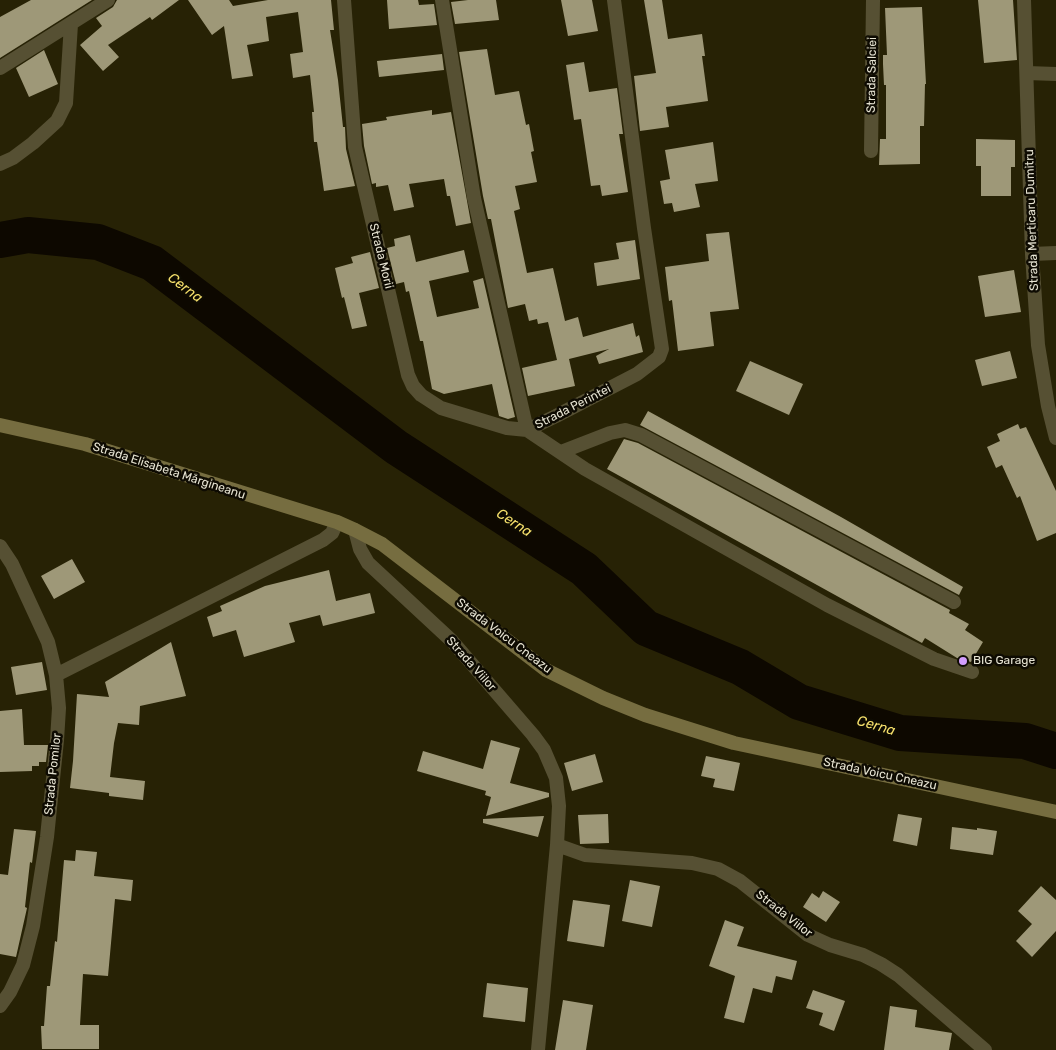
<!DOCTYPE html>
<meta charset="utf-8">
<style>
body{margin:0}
canvas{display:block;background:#272205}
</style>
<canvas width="1056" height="1050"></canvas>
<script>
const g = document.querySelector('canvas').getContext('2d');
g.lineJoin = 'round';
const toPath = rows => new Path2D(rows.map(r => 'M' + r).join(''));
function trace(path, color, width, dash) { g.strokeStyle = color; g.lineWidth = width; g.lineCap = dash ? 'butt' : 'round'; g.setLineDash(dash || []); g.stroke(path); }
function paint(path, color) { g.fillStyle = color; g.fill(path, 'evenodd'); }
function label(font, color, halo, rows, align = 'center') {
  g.font = font + ' Rubik,sans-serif'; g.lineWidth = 5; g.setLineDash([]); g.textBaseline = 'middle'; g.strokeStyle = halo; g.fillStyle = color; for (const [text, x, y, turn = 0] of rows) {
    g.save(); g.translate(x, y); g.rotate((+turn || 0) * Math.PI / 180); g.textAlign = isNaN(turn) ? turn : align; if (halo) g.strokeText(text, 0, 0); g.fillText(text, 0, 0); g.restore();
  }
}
const river = toPath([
 [0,240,28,235,98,242,152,263,396,447,584,569,646,628,740,667,799,702,900,733,1025,741,1056,751]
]);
const building = toPath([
 [31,0,92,0,0,58,0,17],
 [117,0,179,0,152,20,150,17,108,45,119,57,103,71,80,45,102,26,96,18,113,7],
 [188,0,229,0,233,6,268,0,331,0,334,30,330,30,338,80,343,127,345,127,346,149,355,186,324,191,317,142,314,142,312,112,314,112,310,75,293,78,290,54,303,52,298,12,266,17,269,41,247,45,253,76,232,79,224,26,212,35],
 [387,0,418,0,419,5,434,4,437,25,389,29],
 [468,0,496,0,499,20,455,24,451,2],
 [561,0,592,0,598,31,568,36],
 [644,0,662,0,668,39,702,34,705,56,702,56,708,101,666,107,669,127,640,131,634,76,656,73],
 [978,0,1013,0,1017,60,984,63],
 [922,7,926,84,925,84,924,126,920,126,920,164,879,165,880,139,886,139,886,85,884,85,883,64,883,55,887,55,885,8],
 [487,49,495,95,519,91,526,125,529,124,534,151,531,152,537,182,515,186,520,209,514,211,527,273,553,268,565,321,578,317,583,337,633,323,636,337,639,335,643,352,599,364,596,356,609,349,569,359,575,386,528,396,522,368,557,360,548,322,538,324,537,319,529,321,525,304,508,308,491,219,488,219,483,196,459,52],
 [44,50,58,84,29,97,16,68],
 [442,54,444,70,379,77,377,61],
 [584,62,589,92,617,88,623,134,619,134,628,192,602,196,600,185,591,186,581,119,574,120,566,65],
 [432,110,432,115,451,112,471,223,456,226,450,196,447,196,444,179,409,184,414,207,394,211,388,185,376,187,376,183,372,184,364,146,362,124,387,120,386,117],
 [976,139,1015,140,1015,167,1011,167,1011,196,981,196,981,166,976,166],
 [713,142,718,181,695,184,700,207,674,212,672,203,664,204,660,181,670,179,665,150],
 [729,232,739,309,710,312,714,346,678,351,672,300,669,301,665,267,709,261,706,234],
 [410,235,416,262,464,250,469,272,429,281,437,317,479,308,473,281,483,278,515,417,508,419,499,416,492,384,444,394,432,389,423,341,420,341,409,291,406,292,404,282,396,284,387,248,395,246,394,239],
 [635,240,640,279,597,286,594,263,619,259,616,243],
 [370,252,379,288,359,293,367,326,352,329,344,297,342,298,335,268,353,263,351,257],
 [1014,270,1021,312,985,317,978,276],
 [1010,351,1017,378,982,386,975,360],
 [750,361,803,384,789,415,736,391],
 [648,411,841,517,963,587,959,595,640,425],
 [1018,424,1020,429,1026,427,1056,491,1056,533,1037,541,1020,496,1017,498,1002,465,996,468,987,447,1000,441,997,434],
 [624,439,638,443,950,610,949,613,969,624,965,630,983,642,971,662,957,658,925,638,922,643,607,469],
 [72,559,85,582,54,599,41,576],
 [329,570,336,601,370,593,375,613,323,626,320,615,289,623,295,642,244,657,236,630,213,637,207,617,222,611,220,606,265,586],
 [171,642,186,696,140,706,139,725,118,723,114,743,110,777,145,781,143,800,109,796,109,793,70,788,73,761,77,694,109,697,105,682],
 [42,662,47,690,16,695,11,667],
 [22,709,24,745,48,745,46,762,39,762,39,766,32,766,32,771,0,772,0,711],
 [491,740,520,748,510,783,549,793,549,797,486,816,491,797,485,795,486,791,417,771,423,751,483,769],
 [595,754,603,782,572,791,564,763],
 [706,756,740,763,734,791,713,787,715,779,701,776],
 [608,814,609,843,580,844,578,815],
 [898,814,922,818,917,846,893,841],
 [544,816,538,837,483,823,483,819],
 [952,827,977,830,977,828,997,831,993,855,950,849],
 [14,829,36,831,32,863,30,862,25,907,27,908,16,957,0,954,0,874,8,875],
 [76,850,97,852,94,876,133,880,131,901,115,899,108,976,83,974,80,1025,99,1025,99,1049,42,1049,41,1026,44,1026,47,986,50,986,55,941,57,942,64,860,75,861],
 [630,880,660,886,652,927,622,921],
 [1041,886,1056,900,1056,931,1032,957,1016,941,1032,924,1018,911],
 [823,891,840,902,826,922,803,907,812,893,819,898],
 [573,900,610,905,604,947,567,941],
 [725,920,744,927,737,946,797,961,792,980,776,976,772,993,753,988,744,1023,724,1018,735,976,709,966],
 [487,983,528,988,525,1022,483,1017],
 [813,990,845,1001,834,1031,819,1025,823,1013,806,1008],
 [563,1000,593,1005,586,1050,555,1050],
 [890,1006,917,1010,915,1027,952,1033,949,1050,884,1050]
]);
const minor = toPath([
 [344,0,355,147,408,375,413,386,421,395,441,408,507,428,527,430,585,469,827,605,934,659,972,672],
 [442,0,474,198,527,430,556,416,637,374,659,357,662,349,644,228,614,0],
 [1024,0,1032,254,1038,345,1048,406,1056,438],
 [0,68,108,0],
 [1027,73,1056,74],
 [871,151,873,0],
 [0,164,13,158,33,143,57,121,66,103,71,24],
 [1032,254,1056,253],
 [561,452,610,433,625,430,641,435,954,602],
 [355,530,360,549,368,563,452,641,533,735,544,750,556,778,559,806,557,845,538,1050],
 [0,546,12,564,48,642,56,675,59,708,57,740,47,837,33,926,23,965,10,992,0,1006],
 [56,675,323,540,332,533,337,522],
 [557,845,585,855,692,863,718,869,740,881,808,935,830,945,863,955,881,964,898,975,985,1050]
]);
const secondary = toPath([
 [0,425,85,444,337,522,355,530,382,544,546,670,603,698,645,715,734,743,1056,812]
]);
const markers = [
 [963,661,5,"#d29dfd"]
];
const streetNames = [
 ["Strada Salciei",872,75,-89],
 ["Strada Merticaru Dumitru",1032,220,-92],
 ["Strada Morii",381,256,76],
 ["Strada Perintei",573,407,-27],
 ["Strada Elisabeta Mărgineanu",169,471,18],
 ["Strada Voicu Cneazu",504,636,37],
 ["Strada Viilor",471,664,48],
 ["Strada Pomilor",53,774,-84],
 ["Strada Voicu Cneazu",880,774,12],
 ["Strada Viilor",784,914,38]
];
const poiNames = [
 ["BIG Garage",973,661]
];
const waterNames = [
 ["Cerna",185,288,37],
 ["Cerna",514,523,33],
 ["Cerna",876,726,16]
];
trace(river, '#0d0800', 36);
paint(building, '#9e9878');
trace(minor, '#565033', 14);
trace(secondary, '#766d40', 14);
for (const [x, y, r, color] of markers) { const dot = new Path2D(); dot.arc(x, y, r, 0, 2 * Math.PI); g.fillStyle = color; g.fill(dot); trace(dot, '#0e0b02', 2); }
label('12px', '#e6e3d2', '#0e0b02', streetNames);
label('12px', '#e6e3d2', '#0e0b02', poiNames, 'left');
label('italic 14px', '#f5df6b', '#0e0b02', waterNames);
</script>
